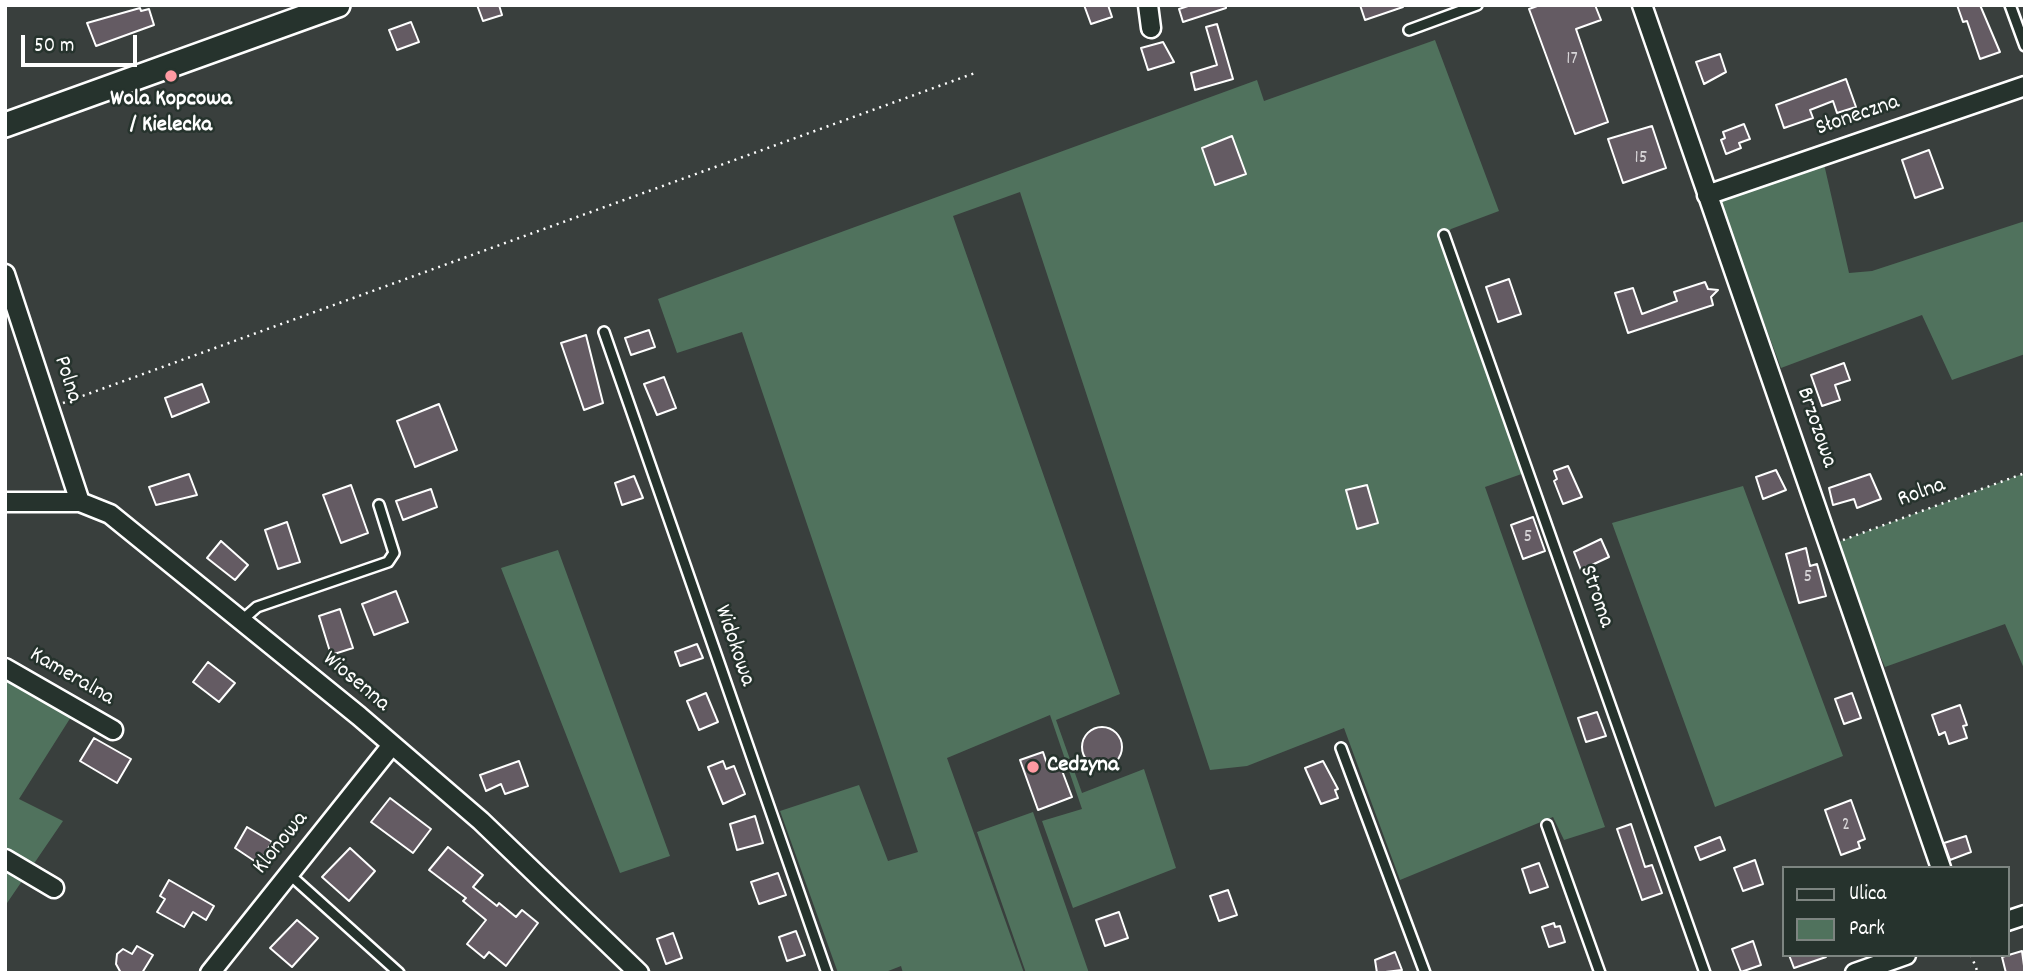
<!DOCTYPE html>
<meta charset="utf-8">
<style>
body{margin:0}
#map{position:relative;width:2030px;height:978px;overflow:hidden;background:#393f3d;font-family:Dekko,sans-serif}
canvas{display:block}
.frame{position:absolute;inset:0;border:7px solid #fff;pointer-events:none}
.legend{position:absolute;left:1782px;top:866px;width:228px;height:91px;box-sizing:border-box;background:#26332d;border:2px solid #7d8581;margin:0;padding:9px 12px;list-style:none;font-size:21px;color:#fff}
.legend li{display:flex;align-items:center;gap:14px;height:35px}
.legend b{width:35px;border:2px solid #7d8581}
.scale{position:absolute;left:21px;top:35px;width:116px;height:32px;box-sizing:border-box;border:4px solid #fff;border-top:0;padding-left:9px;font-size:21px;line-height:24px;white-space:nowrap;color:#fff;-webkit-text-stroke:5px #26332d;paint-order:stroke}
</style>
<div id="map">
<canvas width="2030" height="978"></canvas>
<div class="frame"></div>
<ul class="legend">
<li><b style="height:9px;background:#26332d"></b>Ulica</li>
<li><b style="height:19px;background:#50725d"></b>Park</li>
</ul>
<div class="scale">50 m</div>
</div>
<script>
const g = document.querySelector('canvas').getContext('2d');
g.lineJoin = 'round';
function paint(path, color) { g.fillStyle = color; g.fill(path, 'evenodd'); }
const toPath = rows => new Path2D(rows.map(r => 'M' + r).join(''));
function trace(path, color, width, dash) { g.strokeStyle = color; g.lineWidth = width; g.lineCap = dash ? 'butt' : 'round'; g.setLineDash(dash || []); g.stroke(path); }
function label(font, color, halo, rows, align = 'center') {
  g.font = font + ' Dekko,sans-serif'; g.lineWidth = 5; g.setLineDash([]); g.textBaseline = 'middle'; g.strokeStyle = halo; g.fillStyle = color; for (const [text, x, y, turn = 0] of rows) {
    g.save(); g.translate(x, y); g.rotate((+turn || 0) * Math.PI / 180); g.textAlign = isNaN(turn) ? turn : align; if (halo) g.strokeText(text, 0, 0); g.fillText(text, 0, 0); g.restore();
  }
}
const green = toPath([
 [1435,40,1499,211,1451,229,1445,235,1530,471,1485,487,1605,827,1564,840,1553,817,1400,880,1344,728,1247,766,1210,770,1020,192,953,216,1120,694,1056,720,1082,793,1144,769,1176,868,1073,908,1042,821,1082,809,1050,715,947,758,1024,973,903,973,901,966,883,973,838,973,780,811,859,785,888,861,918,852,742,332,677,353,658,299,1257,80,1264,101],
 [1824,164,1849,273,1872,271,2025,221,2025,354,1952,380,1922,315,1781,368,1719,201],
 [2025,473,2025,671,2005,624,1885,667,1830,545],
 [1743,486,1843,756,1715,807,1612,523],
 [558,550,670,856,620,873,501,568],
 [5,677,76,709,19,799,63,821,5,906],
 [1033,812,1089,973,1026,973,977,832]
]);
const building = toPath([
 [477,5,499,5,502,15,483,21,477,5],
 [1084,5,1108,5,1112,17,1091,24,1084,5],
 [1191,5,1226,5,1226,8,1183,22,1179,9,1191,5],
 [1360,5,1403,5,1403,7,1365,20,1360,5],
 [1540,5,1595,5,1601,20,1576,29,1608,122,1575,134,1529,9,1540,5],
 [1957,5,1980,5,2000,52,1980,59,1967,21,1963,22,1957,5],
 [140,8,141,11,149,9,154,25,96,46,87,23,140,8],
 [411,22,419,42,397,50,389,30,411,22],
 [1217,24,1233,79,1195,90,1191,73,1217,65,1206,27,1217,24],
 [1163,42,1174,62,1148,70,1141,48,1163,42],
 [1720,54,1726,72,1704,84,1696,62,1720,54],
 [1846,79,1856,107,1837,113,1833,101,1810,110,1813,118,1784,128,1776,105,1846,79],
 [1744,124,1750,139,1739,143,1741,148,1726,154,1721,140,1725,138,1723,132,1744,124],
 [1652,126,1666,168,1623,183,1608,139,1652,126],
 [1232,136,1246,174,1215,185,1202,148,1232,136],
 [1929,150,1943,188,1915,198,1902,160,1929,150],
 [1509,279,1521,314,1498,322,1486,287,1509,279],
 [1705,282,1708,289,1718,290,1711,297,1713,305,1628,333,1615,293,1633,288,1642,314,1677,301,1674,292,1705,282],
 [649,330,655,347,631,355,625,338,649,330],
 [586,335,603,403,584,410,561,343,586,335],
 [1844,363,1850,380,1835,385,1840,400,1822,406,1811,375,1844,363],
 [664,377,676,408,657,415,644,384,664,377],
 [202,384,209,402,172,417,165,398,202,384],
 [439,404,457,450,415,467,397,421,439,404],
 [1568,466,1582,497,1563,504,1554,481,1557,479,1554,471,1568,466],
 [1776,470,1786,490,1763,499,1756,477,1776,470],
 [189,474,197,495,156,505,149,487,189,474],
 [1870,474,1881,499,1857,508,1854,499,1833,505,1829,488,1870,474],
 [634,476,643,498,622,505,615,483,634,476],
 [351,485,368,533,341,543,323,495,351,485],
 [1367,485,1378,523,1357,529,1346,490,1367,485],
 [431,489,437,507,403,520,396,501,431,489],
 [1533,517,1545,551,1523,559,1511,525,1533,517],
 [287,522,300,562,278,569,265,530,287,522],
 [1601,539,1609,557,1581,570,1574,552,1601,539],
 [221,541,248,565,235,580,207,558,221,541],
 [1806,548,1810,566,1817,564,1826,596,1799,603,1786,554,1806,548],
 [396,591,408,622,374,635,362,604,396,591],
 [340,609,353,648,331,655,319,616,340,609],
 [697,644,703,658,680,666,675,652,697,644],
 [208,662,235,683,219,702,193,682,208,662],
 [706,693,718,722,699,730,687,701,706,693],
 [1852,693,1861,718,1844,724,1835,699,1852,693],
 [1960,705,1967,725,1963,726,1967,738,1949,744,1945,732,1939,735,1932,715,1960,705],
 [1597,712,1606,736,1586,742,1578,718,1597,712],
 '1082 747a20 20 0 1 1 40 0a20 20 0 1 1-40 0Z',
 [94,738,131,759,117,783,80,761,94,738],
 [1043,752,1047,764,1058,760,1072,797,1038,810,1020,760,1043,752],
 [519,761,528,786,505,794,501,784,486,791,480,775,519,761],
 [723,761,726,769,734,766,745,794,723,804,708,767,723,761],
 [1323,761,1338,789,1335,790,1338,798,1321,804,1305,768,1323,761],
 [390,798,431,829,413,853,371,822,390,798],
 [1851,800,1865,839,1858,842,1860,848,1841,855,1825,810,1851,800],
 [755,816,763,843,737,850,730,824,755,816],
 [1631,824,1645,867,1652,865,1662,893,1642,900,1617,829,1631,824],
 [247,827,272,842,259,864,235,848,247,827],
 [1966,836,1971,852,1950,860,1944,843,1966,836],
 [1720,837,1725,850,1700,860,1695,847,1720,837],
 [448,847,483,875,473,887,497,906,499,903,516,917,522,910,538,923,506,966,489,952,484,958,467,944,486,920,463,901,466,898,429,870,448,847],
 [350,848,375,871,349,901,322,877,350,848],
 [1755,860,1763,884,1743,891,1734,868,1755,860],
 [1539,863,1548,887,1530,893,1522,869,1539,863],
 [778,873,786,895,759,904,751,882,778,873],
 [169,880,214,906,206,920,193,912,184,927,157,912,165,899,160,896,169,880],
 [1228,890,1237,915,1219,921,1210,896,1228,890],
 [1119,912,1128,938,1105,946,1096,920,1119,912],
 [297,920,318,938,292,967,270,948,297,920],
 [1554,923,1555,927,1560,926,1565,942,1549,947,1542,927,1554,923],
 [796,931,805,955,787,961,779,937,796,931],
 [673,933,682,958,666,964,657,939,673,933],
 [1753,941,1761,965,1741,972,1732,949,1753,941],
 [137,946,153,955,142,973,121,973,116,964,117,954,123,949,132,954,137,946],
 [2022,951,2025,973,2006,973,2002,957,2022,951],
 [1395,952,1402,970,1377,973,1375,960,1395,952],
 [1789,955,1826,955,1826,957,1794,968,1789,955]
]);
const path = toPath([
 [63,403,975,73],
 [1843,540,2025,473],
 [1971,955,1978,973]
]);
const service = toPath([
 [2010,5,2025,46],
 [1409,30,1477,5],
 [1444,235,1705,973],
 [604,332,827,973],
 [241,621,257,607,388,562,394,553,379,505],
 [1341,748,1425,973],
 [1547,825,1600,973],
 [289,874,399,973]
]);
const minor = toPath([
 [1148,5,1151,28],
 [1642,5,1941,868],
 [1707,195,2025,86],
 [5,274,80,502],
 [5,502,80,502,110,514,359,716,481,821,639,973],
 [5,668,113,730],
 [5,859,54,888],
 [2007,921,2025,915],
 [210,973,392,745],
 [1855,973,1906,955]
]);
const tertiary = toPath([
 [5,125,338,5]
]);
const markers = [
 [171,76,7,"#ff9aa2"],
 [1033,767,7,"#ff9aa2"]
];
const numberNames = [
 ["17",1572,60],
 ["15",1641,159],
 ["5",1528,538],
 ["5",1808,578],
 ["2",1846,826]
];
const poiNames = [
 ["Wola Kopcowa",171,101],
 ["/ Kielecka",171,127],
 ["Cedzyna",1047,767,"left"]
];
const streetNames = [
 ["Słoneczna",1858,117,-19],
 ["Polna",66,380,72],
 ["Brzozowa",1815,428,71],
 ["Rolna",1922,494,-20],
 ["Stroma",1595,597,71],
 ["Widokowa",733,646,71],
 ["Kameralna",71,678,30],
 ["Wiosenna",355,683,40],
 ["Klonowa",282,844,-51]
];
paint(green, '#50725d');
paint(building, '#645b63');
trace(building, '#fff', 2);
trace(service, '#fff', 14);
trace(minor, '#fff', 23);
trace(tertiary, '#fff', 28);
trace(path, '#fff', 2.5, [2, 5]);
trace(service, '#26332d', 9);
trace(minor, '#26332d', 18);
trace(tertiary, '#26332d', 23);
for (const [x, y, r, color] of markers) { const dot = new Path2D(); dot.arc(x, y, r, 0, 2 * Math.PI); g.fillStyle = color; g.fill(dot); trace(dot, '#26332d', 2.5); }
label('19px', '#d8d6d8', null, numberNames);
label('bold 23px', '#fff', '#26332d', poiNames);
label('23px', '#fff', '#26332d', streetNames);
</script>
